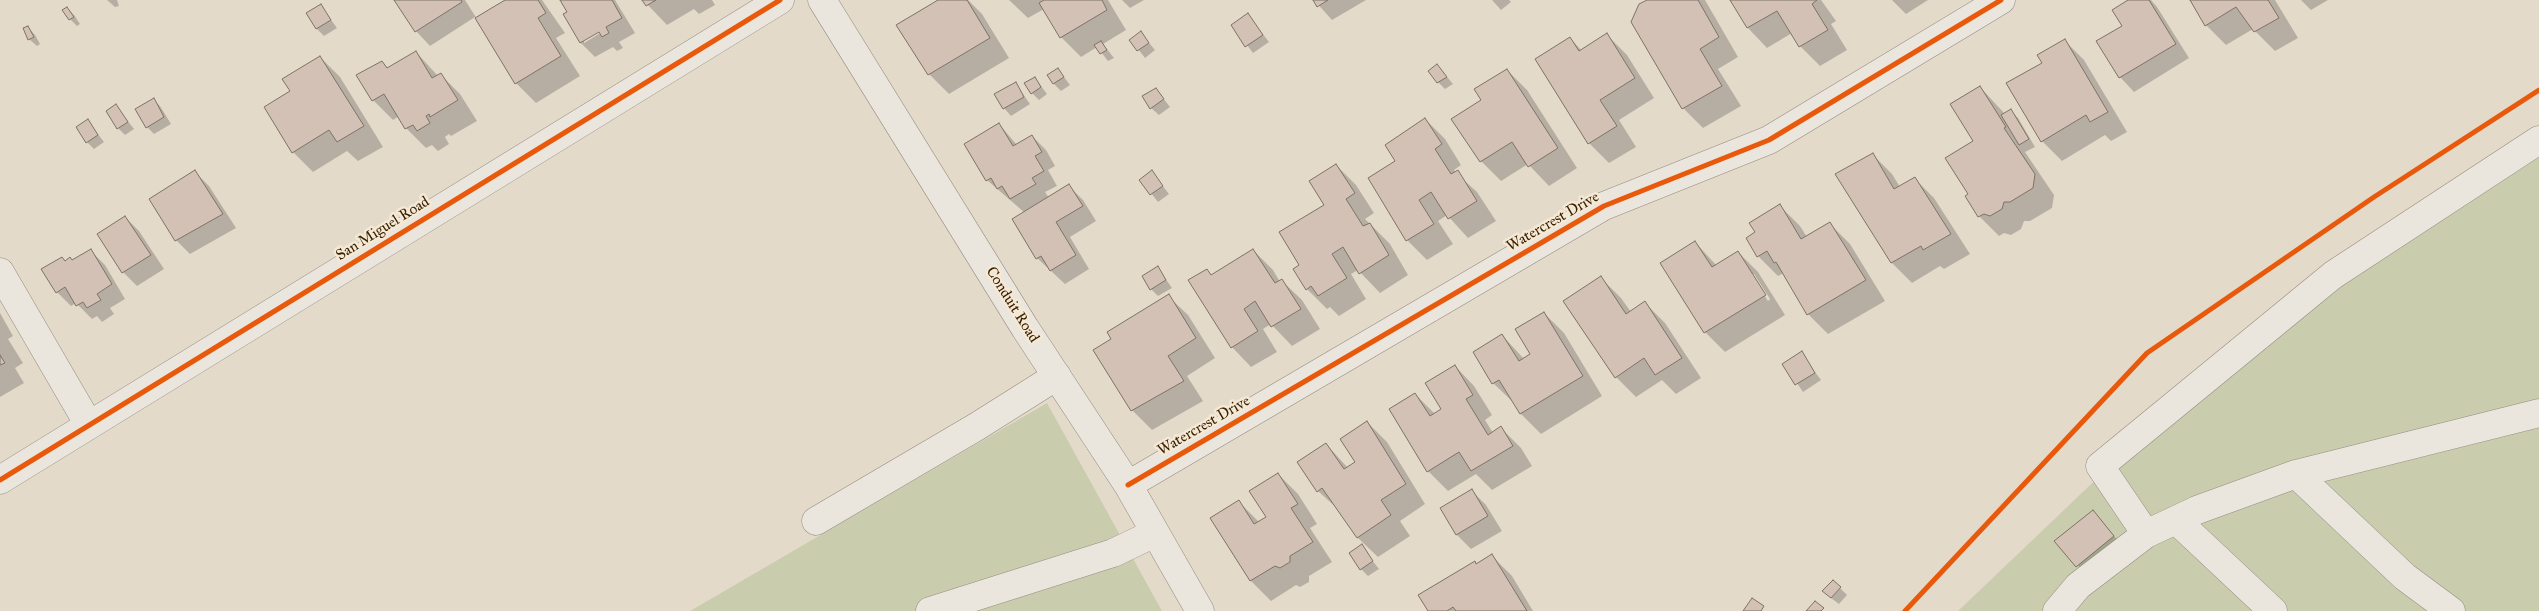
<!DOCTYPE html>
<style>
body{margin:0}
canvas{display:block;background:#e4daca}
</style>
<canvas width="2539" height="611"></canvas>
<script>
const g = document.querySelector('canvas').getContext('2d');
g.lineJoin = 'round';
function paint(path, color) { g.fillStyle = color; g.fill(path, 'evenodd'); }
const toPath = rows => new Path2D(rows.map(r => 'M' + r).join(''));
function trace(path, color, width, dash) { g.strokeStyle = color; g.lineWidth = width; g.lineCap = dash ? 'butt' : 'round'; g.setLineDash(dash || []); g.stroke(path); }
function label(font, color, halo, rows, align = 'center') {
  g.font = font + ' "IM FELL Great Primer",serif'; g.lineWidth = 5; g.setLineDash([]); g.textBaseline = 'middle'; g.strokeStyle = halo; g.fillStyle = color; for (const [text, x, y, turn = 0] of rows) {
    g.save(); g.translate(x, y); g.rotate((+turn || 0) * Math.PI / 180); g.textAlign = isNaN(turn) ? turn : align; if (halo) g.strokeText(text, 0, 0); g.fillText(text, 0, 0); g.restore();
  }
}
const green = toPath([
 [2539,148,2539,611,1958,611,2217,364],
 [1047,403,1162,611,690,611]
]);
const shadow = toPath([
 [107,0,117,0,119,6,115,7],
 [396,0,465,0,477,19,507,0,542,0,565,33,556,38,580,76,536,103,516,83,475,17,430,46,416,31],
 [561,0,615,0,635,33,619,42,623,48,617,51,613,47,595,57,581,43,565,14,568,12],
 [603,28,605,30,584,43,584,40],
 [643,0,712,0,715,5,699,14,694,9,667,25],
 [941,0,968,0,982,14,1009,58,949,94,929,74],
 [1009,0,1108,0,1126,30,1103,44,1114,58,1108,61,1097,47,1081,57,1061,37,1044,9,1028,18],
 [1122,0,1144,0,1130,8],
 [1314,0,1366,0,1332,20],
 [1492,0,1509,0,1511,2,1501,10],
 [1649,0,1705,0,1738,57,1718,69,1741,106,1703,128,1683,108],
 [1731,0,1821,0,1836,21,1831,24,1847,50,1820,66,1800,46,1792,33,1767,48,1748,28],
 [1892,0,1928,0,1906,14],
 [2131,0,2151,0,2157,7,2189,58,2134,92,2120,77,2124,27],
 [2191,0,2275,0,2298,38,2275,51,2253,29,2226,45,2206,25],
 [2301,0,2328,0,2311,10],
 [321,6,337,28,324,36,317,29],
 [67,8,74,15,80,24,77,26,70,19],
 [1248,15,1269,42,1253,53,1232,25],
 [28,27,35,35,40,44,37,46,29,39],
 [1141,33,1155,50,1145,58,1131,40],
 [1607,35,1627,55,1654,98,1619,120,1636,147,1609,163,1589,143,1536,60,1570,38,1582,51],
 [2064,40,2084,60,2127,132,2111,141,2105,135,2062,161,2042,141,2043,63],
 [416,52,438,76,441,75,460,94,477,121,451,136,449,134,445,137,449,144,438,151,432,145,426,148,406,128,399,116,393,120,373,100,358,75,382,62,389,69],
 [320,57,340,77,383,147,358,161,347,151,313,172,293,152,292,92],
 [1437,65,1453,84,1445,89,1438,82],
 [1058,69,1070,85,1061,91,1054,84],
 [1507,70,1527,90,1577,168,1549,186,1528,164,1501,181,1481,161,1483,100],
 [1035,78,1047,94,1039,100,1032,93],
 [1015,83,1030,104,1011,116,1004,108],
 [1980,87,2005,114,2011,111,2018,118,2035,147,2025,152,2054,195,2052,208,2030,221,2024,221,2021,229,2011,235,2004,233,1999,236,1979,216,1969,194],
 [1156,89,1170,107,1159,115,1151,108],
 [153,99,160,106,171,124,154,134,147,127],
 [116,106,134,129,125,135,118,128],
 [1425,119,1445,139,1461,165,1454,170,1456,173,1477,192,1496,221,1468,238,1447,215,1438,221,1453,244,1427,260,1407,240,1370,178,1397,161],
 [88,121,104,142,94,149,87,142],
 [999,124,1017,145,1032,136,1046,150,1055,166,1048,170,1057,186,1045,192,1049,198,1069,186,1083,200,1096,221,1070,237,1089,269,1065,284,1037,258,1013,220,1025,213,987,180],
 [1872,154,1892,174,1900,187,1914,178,1934,198,1970,254,1944,269,1940,266,1912,283,1892,263,1837,175],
 [1336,165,1356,185,1374,213,1365,219,1390,244,1408,275,1380,293,1358,270,1351,274,1366,299,1339,316,1330,307,1327,309,1307,289,1301,266,1326,205],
 [195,172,209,186,236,228,190,254,176,240],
 [1152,172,1169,194,1158,202,1141,180],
 [1780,206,1800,226,1807,237,1830,224,1850,244,1885,301,1828,334,1808,314,1784,273,1778,276,1758,256,1748,238,1757,233],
 [125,217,139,231,164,269,137,286,123,272],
 [1695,242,1717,266,1738,252,1758,272,1785,315,1725,352,1705,332,1662,263],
 [1751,274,1754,274,1770,299,1768,301],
 [90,250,105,265,125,299,110,308,114,314,102,322,97,316,92,319,76,303,71,306,57,292,65,262,73,261],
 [1253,250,1273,270,1280,282,1282,281,1302,300,1320,329,1292,346,1271,324,1263,329,1277,352,1251,367,1232,347,1207,270,1212,276],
 [1158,268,1172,288,1158,296,1151,289],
 [1601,278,1621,298,1631,312,1645,303,1665,323,1701,378,1676,394,1662,380,1636,397,1616,377],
 [1168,296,1188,315,1215,358,1187,376,1203,401,1152,430,1132,410],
 [0,313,13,336,8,339,23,363,15,368,24,383,0,397],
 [1544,313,1564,333,1602,396,1541,434,1521,414,1514,403,1493,383,1474,352,1502,335,1524,359,1532,354],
 [1801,353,1821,380,1803,392,1784,364],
 [1455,366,1474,386,1492,415,1485,420,1493,433,1501,428,1521,448,1532,466,1492,490,1476,474,1448,491,1428,471,1415,394,1435,414,1443,409],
 [1367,422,1387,442,1425,504,1400,521,1410,536,1378,557,1358,538,1339,510,1318,491,1326,444,1348,468,1357,462],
 [1278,474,1298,494,1317,524,1310,528,1332,562,1309,576,1309,582,1300,587,1296,585,1271,601,1251,581,1212,519,1239,502,1260,523,1267,518],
 [1472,491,1486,505,1502,531,1471,549,1457,535,1442,509],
 [2093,512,2127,551,2091,580,2056,541],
 [1361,546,1379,569,1368,576,1361,569],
 [1492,556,1512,576,1533,611,1430,611,1475,562,1477,565],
 [1840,588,1847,595,1839,604,1831,598]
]);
const building = toPath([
 [394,0,461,0,462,2,415,32,394,0],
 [505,0,538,0,546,13,538,18,561,56,515,84,475,18,505,0],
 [560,0,612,0,622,18,606,27,609,33,602,37,599,32,580,43,563,14,567,12,560,0],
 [642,0,656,0,646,6,642,0],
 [938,0,967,0,990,38,928,75,896,25,938,0],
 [1044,0,1102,0,1107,10,1060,38,1039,3,1044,0],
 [1313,0,1328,0,1317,7,1313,0],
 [1647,0,1698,0,1719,37,1700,49,1722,86,1682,109,1631,22,1639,4,1647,0],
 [1730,0,1817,0,1812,4,1828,30,1799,47,1777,11,1747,28,1730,0],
 [2128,0,2149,0,2176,44,2119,78,2096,41,2122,26,2112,10,2128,0],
 [2190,0,2268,0,2279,18,2254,32,2236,7,2205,26,2190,0],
 [321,4,331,20,316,29,306,13,321,4],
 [67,7,74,17,69,20,62,10,67,7],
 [1248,13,1263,35,1245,47,1231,25,1248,13],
 [28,26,34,37,28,40,23,28,28,26],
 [1141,31,1149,43,1137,51,1129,40,1141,31],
 [1607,33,1635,78,1600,100,1617,126,1588,144,1535,59,1570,37,1579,51,1607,33],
 [2065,39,2108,112,2090,122,2086,115,2041,142,2006,83,2042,63,2037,55,2065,39],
 [1101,41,1107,50,1100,54,1094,45,1101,41],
 [416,51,432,78,441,73,458,100,430,117,429,114,426,116,430,123,417,131,413,125,405,129,384,94,372,101,356,75,382,61,387,68,416,51],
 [320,56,364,126,337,142,329,130,292,153,264,107,290,91,282,79,320,56],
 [1437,64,1447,77,1437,83,1428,71,1437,64],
 [1058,68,1064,77,1053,84,1047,75,1058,68],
 [1507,69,1558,148,1528,167,1512,142,1480,162,1451,119,1481,100,1474,89,1507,69],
 [1035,77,1041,87,1031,94,1024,83,1035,77],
 [1016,82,1024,97,1003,109,994,94,1016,82],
 [1980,86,2006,127,2004,128,2035,174,2033,188,2010,202,2004,202,2002,209,1990,216,1984,214,1978,217,1965,196,1968,194,1945,158,1973,141,1950,104,1980,86],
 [1156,88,1164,99,1150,109,1142,96,1156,88],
 [154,98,164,117,146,128,135,109,154,98],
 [116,104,128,122,117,129,106,111,116,104],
 [2011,109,2029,139,2019,145,2001,115,2011,109],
 [1425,118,1442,144,1435,149,1451,174,1458,170,1477,201,1448,219,1431,192,1419,200,1434,224,1406,241,1368,178,1395,161,1385,145,1425,118],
 [88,119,98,135,86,143,76,127,88,119],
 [999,123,1013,146,1032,135,1042,152,1035,156,1044,171,1032,178,1036,184,1010,199,1002,186,997,189,991,178,986,181,964,144,999,123],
 [1873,153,1894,189,1915,177,1951,234,1923,250,1921,246,1891,263,1835,174,1873,153],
 [1336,164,1355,193,1346,199,1363,226,1370,223,1389,255,1359,274,1343,247,1332,254,1347,278,1318,296,1311,286,1306,290,1293,269,1299,265,1279,232,1324,205,1309,181,1336,164],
 [195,170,223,214,175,241,149,199,195,170],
 [1152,170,1163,186,1150,195,1139,180,1152,170],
 [1069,184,1083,206,1056,222,1076,255,1050,271,1041,256,1036,259,1012,219,1069,184],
 [1780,204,1801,239,1830,222,1866,280,1807,315,1776,262,1774,263,1767,251,1757,257,1746,238,1755,232,1749,223,1780,204],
 [125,216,151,255,122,273,97,234,125,216],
 [1695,241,1712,267,1738,251,1766,295,1704,333,1660,263,1695,241],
 [91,249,112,284,97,294,101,300,87,308,83,302,76,306,65,287,56,293,41,269,62,257,65,261,70,257,72,260,91,249],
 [1253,249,1275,283,1282,279,1301,309,1271,327,1255,301,1244,309,1258,331,1231,348,1188,280,1207,269,1211,275,1253,249],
 [1158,266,1166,280,1150,290,1142,276,1158,266],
 [1601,276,1626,314,1645,301,1682,358,1655,375,1644,358,1615,378,1563,301,1601,276],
 [1169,294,1196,338,1168,356,1184,381,1131,411,1093,350,1111,339,1107,332,1169,294],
 [1544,312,1583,376,1520,414,1499,380,1492,384,1473,352,1502,334,1519,361,1530,354,1515,329,1544,312],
 [1802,351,1815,373,1795,385,1782,364,1802,351],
 [0,355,5,363,0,365,0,355],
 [1455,365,1473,395,1466,399,1488,435,1501,426,1513,446,1471,471,1459,452,1427,472,1389,409,1415,393,1430,416,1441,409,1425,383,1455,365],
 [1367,421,1406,484,1381,500,1391,515,1357,538,1322,488,1317,492,1297,462,1326,443,1344,469,1355,462,1340,439,1367,421],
 [1278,473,1298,504,1291,508,1313,542,1290,556,1290,562,1280,568,1275,566,1250,581,1210,518,1239,500,1254,524,1266,517,1249,491,1278,473],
 [1472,489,1488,516,1456,535,1440,508,1472,489],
 [2093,510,2114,536,2076,567,2054,541,2093,510],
 [1362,544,1373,561,1360,570,1349,553,1362,544],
 [1492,554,1527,611,1456,611,1453,607,1447,611,1428,611,1418,595,1475,561,1476,564,1492,554],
 [1833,580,1841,587,1831,598,1822,591,1833,580],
 [1752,598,1764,606,1761,611,1743,611,1752,598],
 [1815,601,1824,608,1821,611,1806,611,1815,601]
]);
const minor = toPath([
 [822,0,1025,328,1128,485,1200,611],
 [0,272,89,425],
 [2296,474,2405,577,2451,611],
 [0,480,780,0],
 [1128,485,1604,206,1769,140,2001,0],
 [2176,520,2273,611],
 [816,521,976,427,1057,376],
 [2146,534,2100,466,2333,275,2539,140],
 [930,611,1113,553,1155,533],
 [2057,611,2078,586,2146,534,2197,510,2296,474,2539,413]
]);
const cycleway = toPath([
 [0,480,780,0],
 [1128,485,1604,206,1769,140,2001,0],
 [1905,611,2147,353,2374,197,2539,90]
]);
const streetNames = [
 ["Watercrest Drive",1553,222,-30],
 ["San Miguel Road",383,229,-32],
 ["Conduit Road",1012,305,58],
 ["Watercrest Drive",1204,426,-30]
];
paint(green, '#c9cdae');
paint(shadow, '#0003');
paint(building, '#d4c1b6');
trace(building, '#7c7365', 1);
trace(minor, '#958c7f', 29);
trace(minor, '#eae5dd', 28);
trace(cycleway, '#e8590c', 5);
label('15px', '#382100', '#f5e9d6', streetNames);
</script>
